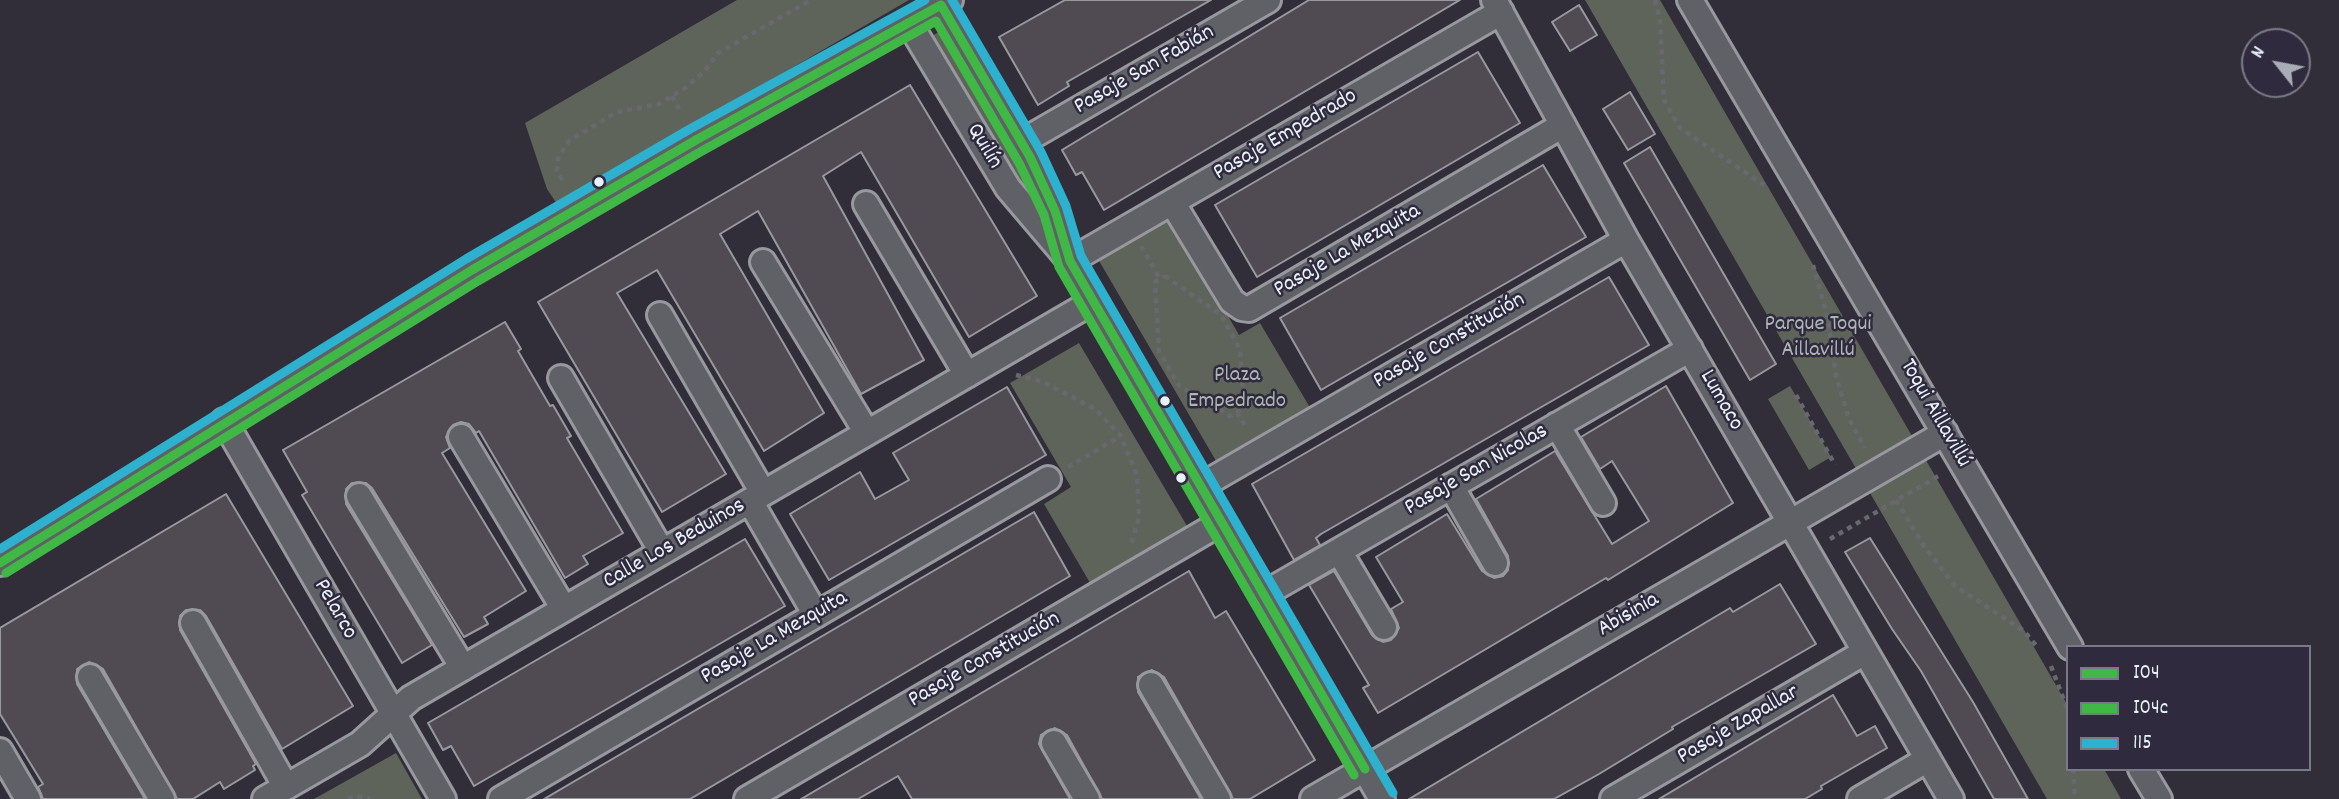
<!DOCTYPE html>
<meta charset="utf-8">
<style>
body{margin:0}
#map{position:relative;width:2339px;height:799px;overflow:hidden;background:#312e39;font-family:Dekko,sans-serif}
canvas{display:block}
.legend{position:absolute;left:2066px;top:645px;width:245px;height:126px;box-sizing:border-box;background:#2f2a3d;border:2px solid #797a88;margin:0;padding:9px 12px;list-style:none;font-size:21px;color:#e8f1f8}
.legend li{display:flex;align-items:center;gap:14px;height:35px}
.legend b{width:35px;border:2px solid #797a88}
.north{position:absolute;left:2241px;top:28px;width:70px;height:70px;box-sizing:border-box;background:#2f2a3d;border:2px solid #797a88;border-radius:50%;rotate:301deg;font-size:19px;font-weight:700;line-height:28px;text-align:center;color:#e8f1f8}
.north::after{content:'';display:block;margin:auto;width:24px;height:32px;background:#a8adb5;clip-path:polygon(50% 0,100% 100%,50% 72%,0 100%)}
</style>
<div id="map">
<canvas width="2339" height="799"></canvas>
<ul class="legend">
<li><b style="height:9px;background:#40b846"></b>I04</li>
<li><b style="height:9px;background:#40b846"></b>I04c</li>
<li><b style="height:9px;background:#2db1ce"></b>115</li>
</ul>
<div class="north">N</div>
</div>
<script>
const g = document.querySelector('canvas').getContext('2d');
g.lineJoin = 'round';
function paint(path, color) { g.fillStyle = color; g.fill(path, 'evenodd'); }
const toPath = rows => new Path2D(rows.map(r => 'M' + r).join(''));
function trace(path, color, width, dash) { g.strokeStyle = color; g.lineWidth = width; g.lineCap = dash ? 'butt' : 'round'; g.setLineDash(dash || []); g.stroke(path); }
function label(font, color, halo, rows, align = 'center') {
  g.font = font + ' Dekko,sans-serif'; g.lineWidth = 5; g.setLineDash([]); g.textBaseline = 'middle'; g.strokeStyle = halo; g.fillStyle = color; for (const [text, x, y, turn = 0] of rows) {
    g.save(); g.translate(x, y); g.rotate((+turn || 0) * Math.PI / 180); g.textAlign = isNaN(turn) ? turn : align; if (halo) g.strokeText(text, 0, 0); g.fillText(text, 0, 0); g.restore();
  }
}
const green = toPath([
 [737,0,909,0,557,204,547,189,525,123],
 [1585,0,1660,0,2068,706,2068,769,2104,769,2121,799,2047,799],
 [944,29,1021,153,1050,223,1001,165,930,37],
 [1170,216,1239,335,1260,323,1312,411,1219,466,1098,259],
 [1079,343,1190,531,1093,588,1044,504,1071,487,1010,383],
 [1790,386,1831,457,1809,470,1768,399],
 [396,753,422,799,314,799]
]);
const building = toPath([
 [1065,0,1211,0,1067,82,1069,86,1038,105,999,37,1065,0],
 [1309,0,1460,0,1104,210,1082,172,1076,175,1062,150,1309,0],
 [1579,5,1597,35,1570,51,1552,22,1579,5],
 [1478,52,1520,123,1257,277,1215,205,1478,52],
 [910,85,1037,296,969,337,861,152,823,176,924,360,861,394,758,211,720,234,824,413,764,451,657,270,617,293,726,474,662,512,538,302,910,85],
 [1630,92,1655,134,1628,150,1603,109,1630,92],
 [1650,147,1776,364,1750,380,1624,163,1650,147],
 [1543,165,1586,237,1321,390,1280,318,1543,165],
 [1609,277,1649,345,1321,534,1316,538,1320,545,1294,560,1252,484,1609,277],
 [505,322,521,349,518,351,550,406,553,405,571,436,567,438,623,533,583,556,588,564,565,578,479,431,476,433,469,424,461,422,453,425,446,437,450,448,442,453,526,591,484,617,488,624,464,637,372,488,366,483,352,483,346,489,346,504,432,645,402,663,302,495,307,492,283,450,505,322],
 [1666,386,1733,503,1608,580,1606,578,1378,713,1363,688,1369,685,1309,585,1334,571,1372,635,1383,642,1391,640,1399,628,1391,609,1403,602,1376,557,1447,514,1482,571,1494,578,1503,576,1508,570,1508,556,1476,499,1555,451,1612,544,1649,521,1612,461,1600,469,1581,437,1666,386],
 [1007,387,1046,455,829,580,790,514,860,472,875,499,909,480,893,453,1007,387],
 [226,494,353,706,282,749,206,616,200,610,186,610,180,616,180,630,256,764,253,766,255,770,224,789,220,782,193,799,177,799,103,669,89,662,77,669,77,684,145,799,43,799,38,787,43,784,0,714,0,628,226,494],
 [1034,512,1070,576,690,799,544,799,1034,512],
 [1870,538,1973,702,2028,799,1994,799,1921,671,1892,629,1845,552,1870,538],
 [745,539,785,606,474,786,451,746,443,750,428,723,745,539],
 [1189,571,1215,618,1226,611,1315,760,1250,799,1233,799,1164,677,1152,670,1138,677,1138,692,1201,799,1102,799,1067,735,1055,728,1041,735,1039,744,1070,799,912,799,898,776,858,799,801,799,1189,571],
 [1780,584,1816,644,1672,727,1673,729,1599,774,1554,799,1409,799,1730,608,1733,612,1780,584],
 [1833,695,1857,736,1875,726,1887,748,1821,786,1822,789,1805,799,1659,799,1833,695]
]);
const path = toPath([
 [1655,0,1660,20,1664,100,1680,128,1768,188],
 [672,96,681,113],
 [562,180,557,170,558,158,569,141,617,112,659,104,684,89,704,72,718,53,811,0],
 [1141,246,1160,279],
 [1813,265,1828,319,1836,376,1849,419,1865,448],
 [1165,276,1221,315,1240,349,1244,408,1230,416,1179,386,1159,351,1155,282,1165,276],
 [1016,375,1041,381,1095,409,1121,436,1137,476,1139,517,1131,544],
 [1796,395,1835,465],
 [1237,412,1247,429],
 [1068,467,1121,436],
 [1896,500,1924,546,1955,586,2024,631,2038,648],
 [1830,539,1940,475],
 [2051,666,2068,711],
 [2073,769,2075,799],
 [348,799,357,796,370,799]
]);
const minor = toPath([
 [1494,0,1626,240,1951,799],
 [1690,0,2070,647],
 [941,5,1030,157,1055,211,1070,257],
 [909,23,1008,188,1070,261,1382,799],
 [1022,142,1268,0],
 [1172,202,1232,301,1242,308,1249,309,1563,125],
 [866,204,967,375],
 [1070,261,1501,12],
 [763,262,867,433],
 [660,315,763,493],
 [561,378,662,552],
 [224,421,443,799],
 [1557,425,1603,503],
 [461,437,564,609],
 [1201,486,1626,240],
 [1451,486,1495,563],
 [359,496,463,668],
 [750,501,816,615],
 [1339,551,1384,627],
 [0,563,472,270,696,140,950,0],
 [1264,594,1690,349],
 [193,623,286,787],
 [90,677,162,799],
 [1151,685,1218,799],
 [1054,743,1087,799],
 [0,751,28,799],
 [2141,769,2159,799],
 [265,799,360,744,411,698,1094,301],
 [501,799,1048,479],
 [747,799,1222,522],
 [1313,799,1945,433],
 [1613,799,1865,652],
 [1860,799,1928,759]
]);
const bus1 = toPath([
 [0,563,472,270,696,140,941,5,1030,157,1055,211,1070,261,1365,769]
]);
const bus2 = toPath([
 [6,573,478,281,702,151,936,21,1019,163,1044,215,1059,267,1354,775]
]);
const bus3 = toPath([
 [952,0,1041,152,1066,206,1081,256,1393,793],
 [0,549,466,259,690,129,925,0]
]);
const markers = [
 [599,182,6,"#e8f1f8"],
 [1165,401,6,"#e8f1f8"],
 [1181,478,6,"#e8f1f8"]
];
const streetNames = [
 ["Pasaje San Fabián",1145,71,-30],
 ["Pasaje Empedrado",1286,136,-30],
 ["Quilín",983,147,59],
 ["Pasaje La Mezquita",1348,252,-30],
 ["Pasaje Constitución",1450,342,-30],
 ["Lumaco",1720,401,60],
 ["Toqui Aillavillú",1934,414,60],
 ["Pasaje San Nicolas",1477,471,-30],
 ["Calle Los Beduinos",675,545,-30],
 ["Pelarco",334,610,60],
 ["Abisinia",1629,616,-30],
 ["Pasaje La Mezquita",775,639,-30],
 ["Pasaje Constitución",985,661,-30],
 ["Pasaje Zapallar",1739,726,-30]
];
const parkNames = [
 ["Parque Toqui",1818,326],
 ["Aillavillú",1818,352],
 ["Plaza",1237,377],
 ["Empedrado",1237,403]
];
paint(green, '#5f645b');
paint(building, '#504a53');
trace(building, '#98999f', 2);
trace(minor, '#98999f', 30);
trace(path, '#68686f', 4.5, [5, 5]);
trace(minor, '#606067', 24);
trace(bus1, '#40b846', 9);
trace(bus2, '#40b846', 9);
trace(bus3, '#2db1ce', 9);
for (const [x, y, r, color] of markers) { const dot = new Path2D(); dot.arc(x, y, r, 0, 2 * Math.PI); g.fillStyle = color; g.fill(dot); trace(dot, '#2f2a3d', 2.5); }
label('23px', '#e8f1f8', '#2f2a3d', streetNames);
label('23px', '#aeb6b4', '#2f2a3d', parkNames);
</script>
